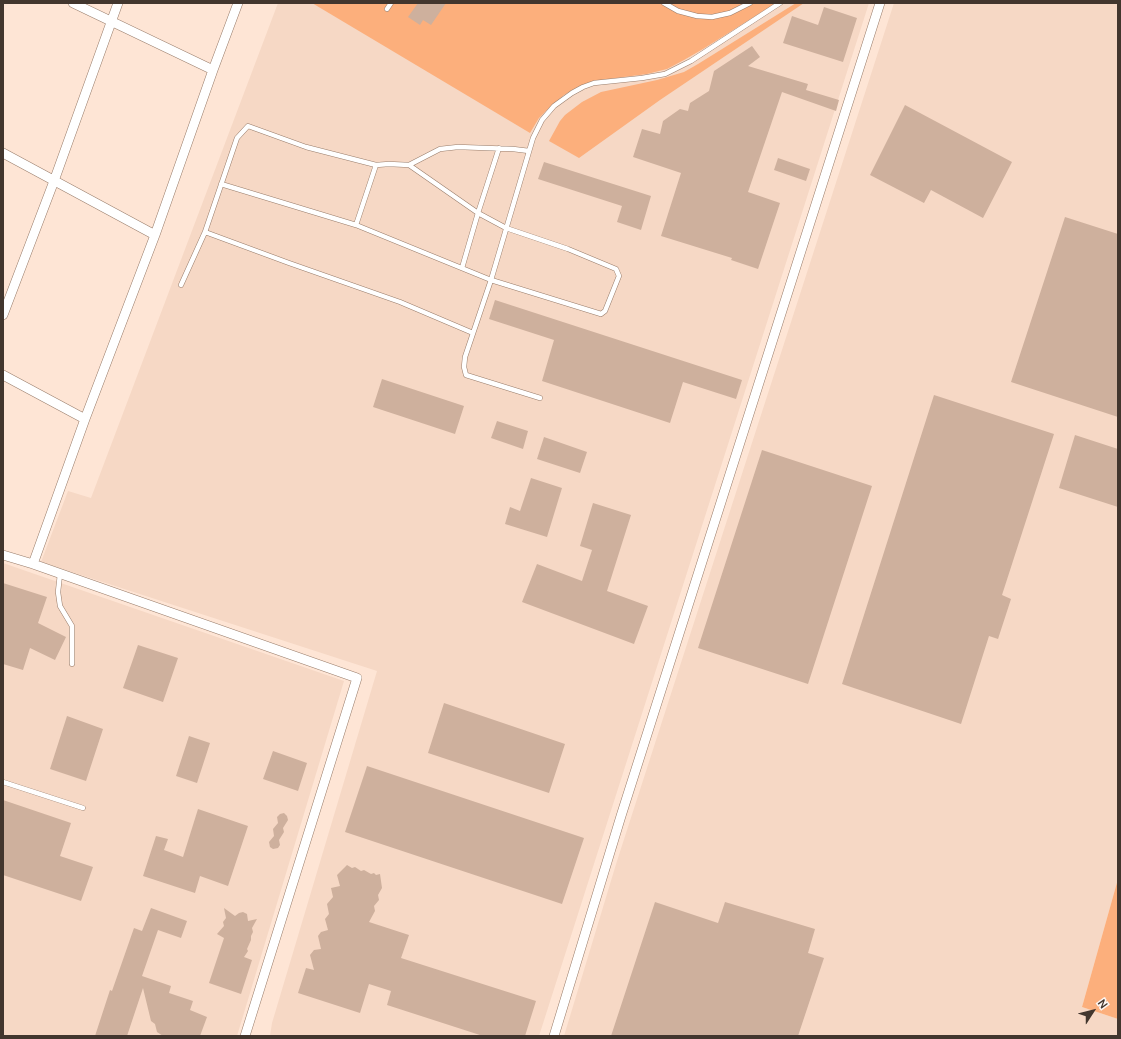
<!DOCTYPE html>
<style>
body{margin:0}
#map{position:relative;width:1121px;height:1039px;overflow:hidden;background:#fee5d5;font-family:Manrope,sans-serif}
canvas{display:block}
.frame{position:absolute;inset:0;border:4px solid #42362e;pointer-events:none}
.north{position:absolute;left:1073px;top:991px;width:40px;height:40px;-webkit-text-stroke:3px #fdf6f2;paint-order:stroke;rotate:54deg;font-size:11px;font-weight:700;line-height:16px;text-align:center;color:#42362e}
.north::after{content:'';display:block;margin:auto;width:14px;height:18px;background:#42362e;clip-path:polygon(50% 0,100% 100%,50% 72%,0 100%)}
</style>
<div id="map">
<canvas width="1121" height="1039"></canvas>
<div class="frame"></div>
<div class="north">N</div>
</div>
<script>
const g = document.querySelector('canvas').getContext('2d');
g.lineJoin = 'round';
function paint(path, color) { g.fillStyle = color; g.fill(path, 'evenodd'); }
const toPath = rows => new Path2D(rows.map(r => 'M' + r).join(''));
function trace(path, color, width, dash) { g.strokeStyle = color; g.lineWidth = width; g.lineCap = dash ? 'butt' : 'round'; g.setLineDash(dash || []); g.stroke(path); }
const built = toPath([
 [278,3,869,3,539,1036,270,1036,272,1023,377,671,41,562,68,491,91,498],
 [894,3,1118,3,1118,879,1082,1007,1118,1019,1118,1036,564,1036,617,861],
 [3,563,344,681,237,1036,3,1036]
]);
const green = toPath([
 [312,3,776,3,703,49,684,60,667,69,647,74,601,80,576,88,564,95,548,109,539,118,530,133],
 [796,3,804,3,660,100,579,158,549,141,560,121,565,115,582,102,601,92,657,80,684,72,698,64],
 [1118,879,1118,1019,1082,1007]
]);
const building = toPath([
 [418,3,446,3,431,25,423,20,420,25,408,17],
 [824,7,857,18,843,62,783,43,792,16,818,25],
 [752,46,760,57,748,66,808,84,806,90,839,100,836,111,782,92,748,192,780,203,758,269,731,260,732,258,661,236,681,173,633,157,642,129,660,134,663,121,680,109,688,111,690,103,709,91,714,71],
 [905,105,1012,162,983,218,931,190,924,203,870,175],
 [778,158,810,169,806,181,774,170],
 [544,162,651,196,641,230,617,222,622,206,538,179],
 [1065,217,1118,234,1118,417,1011,382],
 [495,300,742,380,736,399,683,382,670,423,542,381,554,340,489,319],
 [382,379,464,406,455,434,373,407],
 [934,395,1054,434,1002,595,1011,599,998,639,989,636,961,724,842,684],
 [497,421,528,431,523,449,491,438],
 [1075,435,1118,449,1118,507,1059,488],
 [544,437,587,452,580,473,537,459],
 [762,450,872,486,808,684,698,648],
 [531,478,562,488,547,537,505,524,510,507,520,511],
 [593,503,631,515,607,591,648,606,634,644,522,602,537,564,582,581,592,550,580,546],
 [3,583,47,597,38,623,66,637,55,660,30,648,23,670,3,664],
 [138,645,178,658,163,702,123,688],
 [444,703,565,744,549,793,428,753],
 [67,716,103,729,86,781,50,769],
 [189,736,210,743,197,783,176,776],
 [273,751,307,763,298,791,263,779],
 [367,766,584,838,562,904,345,832],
 [3,800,71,823,60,856,93,867,81,901,3,875],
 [198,809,248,826,228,886,200,876,195,893,143,876,156,836,168,839,164,850,183,857],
 [284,813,287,816,288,820,283,828,284,832,279,840,280,845,278,848,273,849,270,847,269,842,274,836,273,829,278,823,277,817,280,814],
 [347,865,352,868,355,867,361,871,364,870,371,874,374,873,376,875,380,874,382,888,378,895,379,900,374,906,375,911,369,922,409,935,401,958,536,1001,525,1036,483,1036,387,1005,391,991,369,984,360,1013,298,993,306,968,314,970,310,955,314,950,321,949,318,936,321,932,328,930,325,919,329,914,327,904,333,897,331,888,340,886,337,875],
 [655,902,718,923,725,902,815,929,808,953,824,958,798,1036,611,1036],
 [151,908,187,921,181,938,158,930,142,976,171,986,169,993,193,1001,190,1010,207,1017,200,1036,163,1036,157,1032,155,1024,151,1021,143,988,127,1036,95,1036,110,990,112,991,134,928,142,931],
 [224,908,235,916,239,913,243,912,247,914,248,921,257,919,252,928,253,932,251,936,251,940,247,949,248,951,244,957,252,960,241,994,209,983,224,938,217,934,224,926,223,922,226,918]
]);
const lane = toPath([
 [664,3,678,11,697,16,712,17,730,13,750,3],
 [387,9,391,3],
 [221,184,356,225,491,280,601,314,605,311,619,276,616,269,568,249,506,228,478,213,409,165],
 [356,225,376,165],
 [205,232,289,263,400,302,473,333],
 [462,268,478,213,499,148],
 [181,285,205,232,237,138,248,126,306,147,376,165,389,164,409,165,440,149,458,147,513,149,529,151],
 [540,398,466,375,464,367,465,357,491,280,533,138,542,120,554,106,572,93,583,87,594,83,642,78,665,74,691,61,780,3],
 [60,574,58,592,60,606,72,626,72,664],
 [3,782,83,808]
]);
const street = toPath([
 [73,3,213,70],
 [3,153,155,235],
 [3,315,54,181,118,3],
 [3,375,85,419],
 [3,555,33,564,357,678,245,1036],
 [33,564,85,419,155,235,213,70,238,3],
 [554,1036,621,816,880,3]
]);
paint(built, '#f6d8c5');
paint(green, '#fcaf7c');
paint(building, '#ceb09d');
trace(lane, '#997d6b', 5.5);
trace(street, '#997d6b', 10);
trace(lane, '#fff', 4.5);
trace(street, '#fff', 9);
</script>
